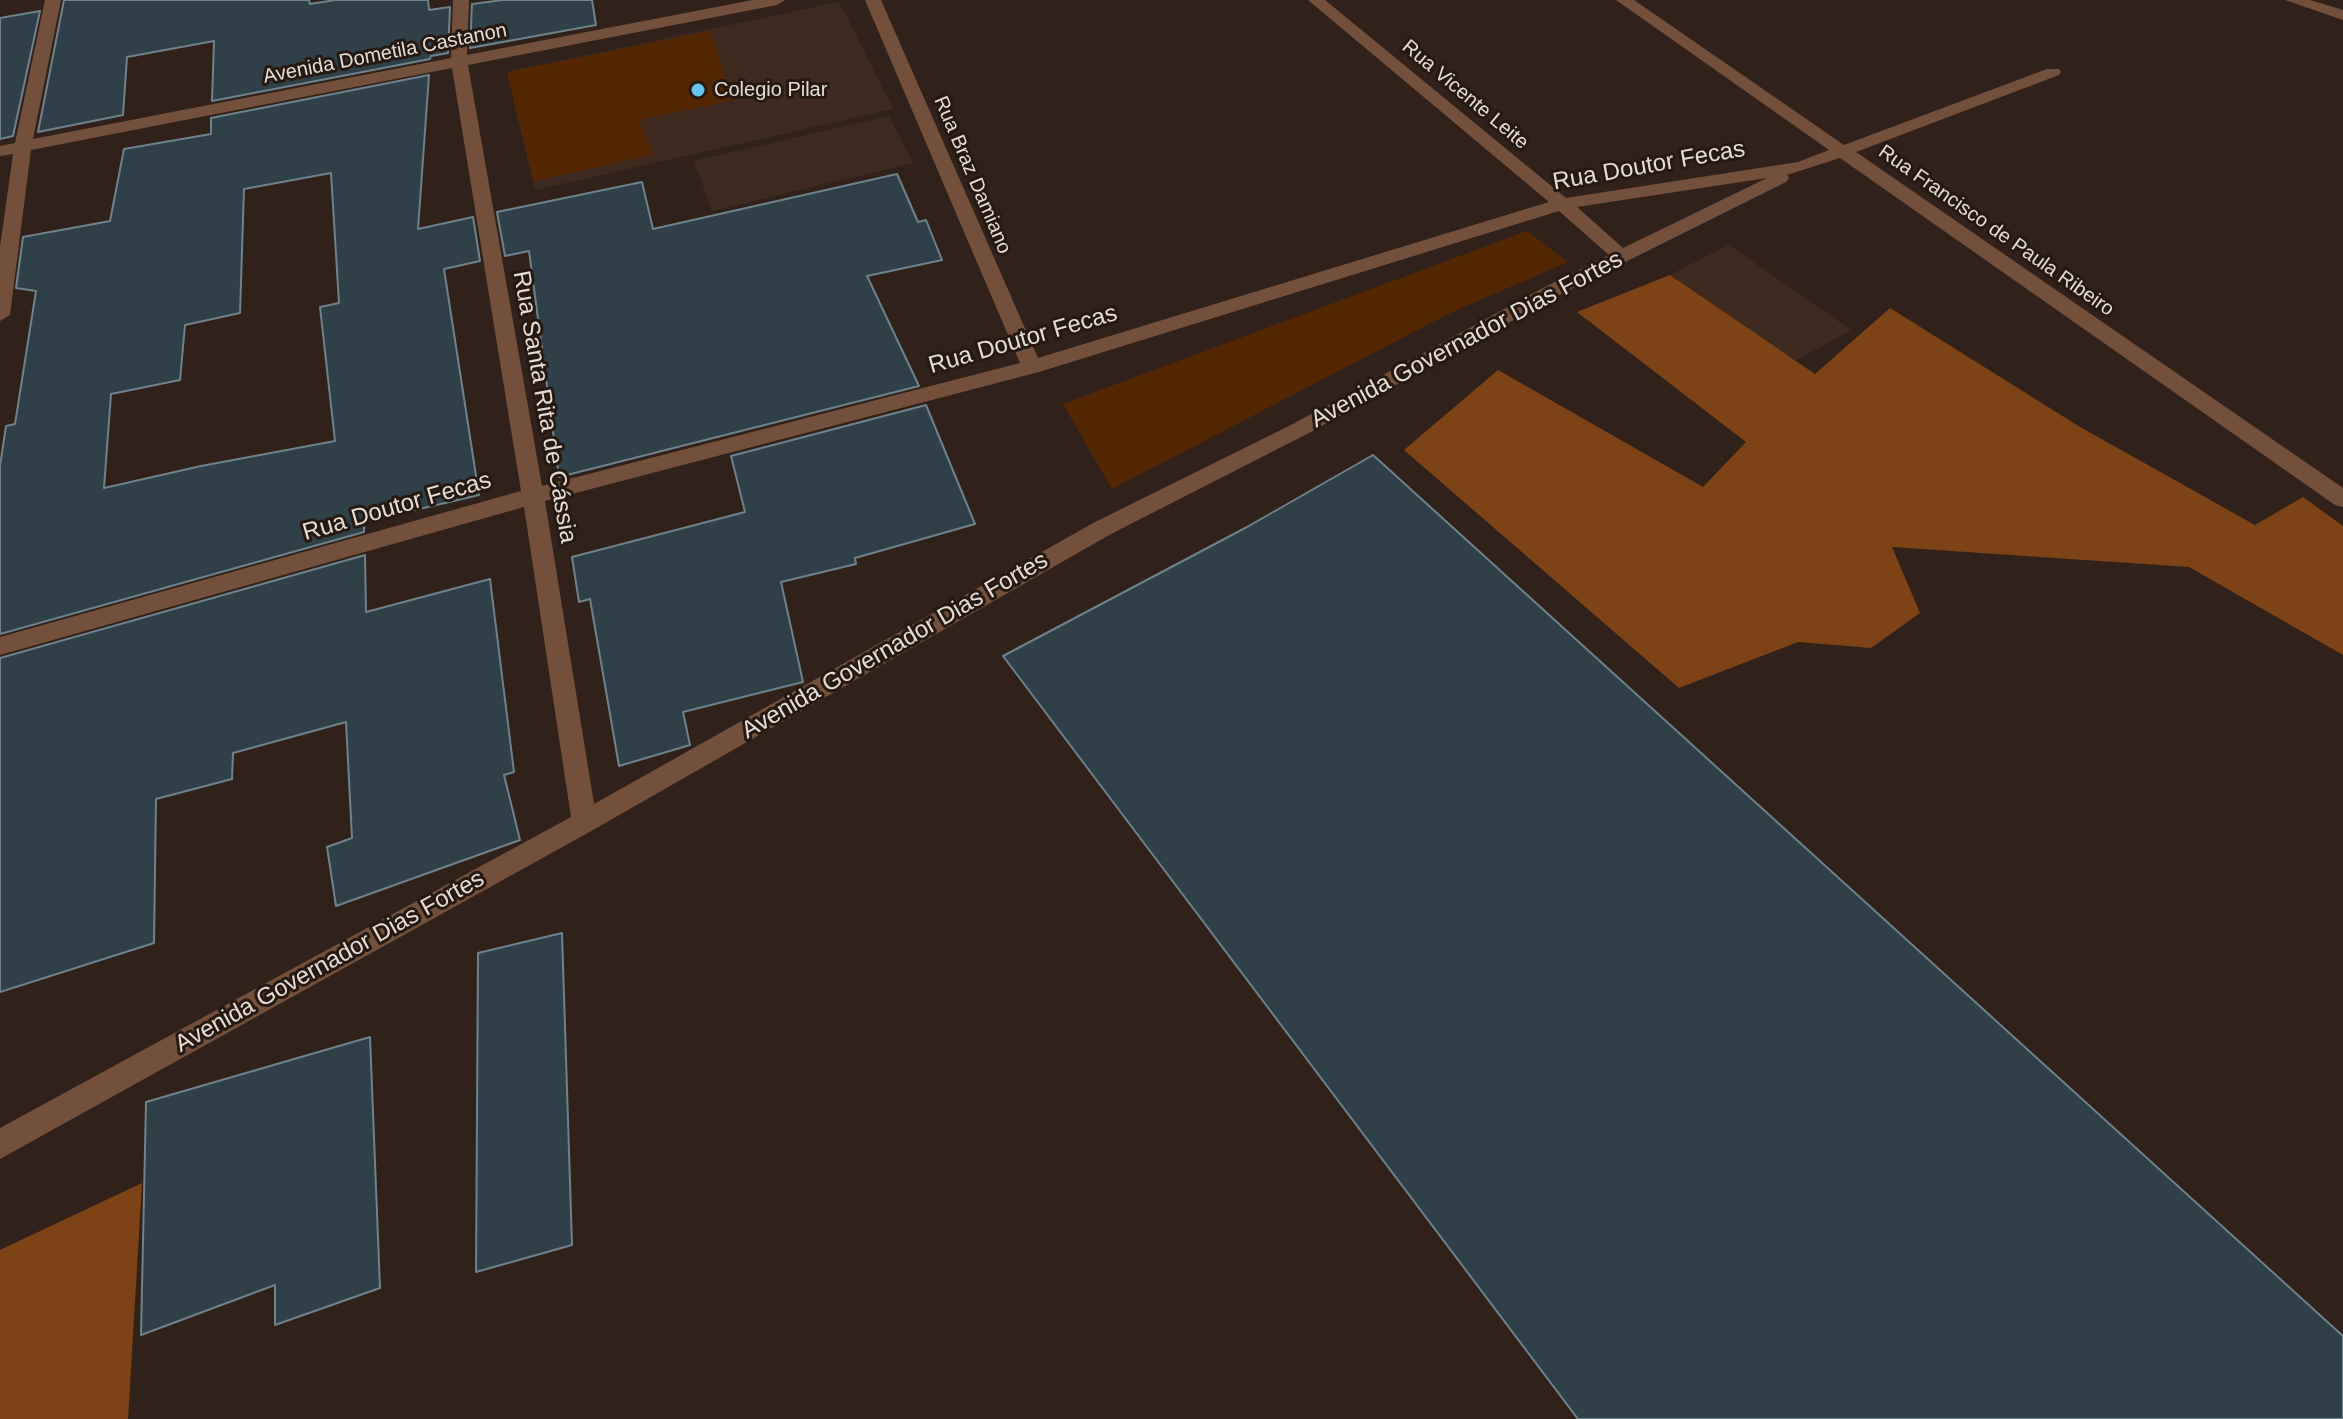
<!DOCTYPE html>
<meta charset="utf-8">
<style>
body{margin:0}
canvas{display:block;background:#30221a}
</style>
<canvas width="2343" height="1419"></canvas>
<script>
const g = document.querySelector('canvas').getContext('2d');
g.lineJoin = 'round';
function paint(path, color) { g.fillStyle = color; g.fill(path, 'evenodd'); }
const toPath = rows => new Path2D(rows.map(r => 'M' + r).join(''));
function trace(path, color, width, dash) { g.strokeStyle = color; g.lineWidth = width; g.lineCap = dash ? 'butt' : 'round'; g.setLineDash(dash || []); g.stroke(path); }
function label(font, color, halo, rows, align = 'center') {
  g.font = font + ' Helvetica,sans-serif'; g.lineWidth = 6; g.setLineDash([]); g.textBaseline = 'middle'; g.strokeStyle = halo; g.fillStyle = color; for (const [text, x, y, turn = 0] of rows) {
    g.save(); g.translate(x, y); g.rotate((+turn || 0) * Math.PI / 180); g.textAlign = isNaN(turn) ? turn : align; if (halo) g.strokeText(text, 0, 0); g.fillText(text, 0, 0); g.restore();
  }
}
const built = toPath([
 [839,2,893,109,535,190,507,72],
 [889,116,913,163,712,211,694,161],
 [1729,245,1851,330,1791,363,1670,275]
]);
const green = toPath([
 [709,31,734,100,639,120,653,155,533,181,507,72],
 [1527,231,1568,262,1452,312,1112,489,1063,404]
]);
const forest = toPath([
 [1670,275,1815,374,1890,308,2080,427,2255,525,2303,497,2343,526,2343,655,2189,567,1892,547,1920,613,1871,648,1798,642,1679,688,1404,450,1498,370,1703,487,1746,442,1577,312],
 [142,1183,128,1419,0,1419,0,1250]
]);
const building = toPath([
 [64,0,309,0,310,4,335,0,428,0,429,10,450,7,448,53,431,56,430,59,212,101,214,41,127,57,123,115,38,132,64,0],
 [503,0,592,0,596,25,470,48,472,4,503,0],
 [40,11,13,136,0,139,0,18,40,11],
 [429,75,418,229,473,217,480,261,444,269,479,495,364,522,364,532,0,634,0,466,6,426,15,424,36,291,16,288,23,237,110,221,124,149,211,134,211,118,429,75],
 [331,173,339,303,320,307,335,441,201,466,104,488,111,394,180,380,185,325,240,313,244,189,331,173],
 [897,174,918,222,926,220,942,260,867,276,919,386,559,477,529,251,505,256,497,212,642,182,653,229,897,174],
 [926,405,975,524,855,558,856,564,781,582,803,682,683,712,690,745,619,766,590,599,579,602,572,557,745,512,731,456,926,405],
 [1373,455,2343,1336,2343,1419,1578,1419,1003,656,1247,527,1373,455],
 [365,555,366,612,490,579,514,772,504,775,520,840,336,906,327,847,352,838,346,722,233,753,232,779,156,799,154,943,0,992,0,658,365,555],
 [562,933,572,1245,476,1272,478,953,562,933],
 [370,1037,380,1288,275,1325,275,1285,141,1335,146,1102,370,1037]
]);
const minor = toPath([
 [45,0,61,0,33,139,451,58,453,0,469,0,467,55,753,0,785,0,777,5,468,65,542,486,1020,363,865,0,881,0,1038,358,1549,202,1308,0,1325,0,1566,198,1798,162,1829,150,1616,0,1634,0,1844,145,2047,69,2059,69,2061,72,2059,75,1856,152,2343,488,2343,507,2335,505,1840,158,1787,175,1789,178,1786,182,1555,297,1307,434,1111,534,593,830,0,1159,0,1128,571,817,524,507,0,655,0,637,521,491,452,68,31,150,10,315,0,321,0,247,13,154,0,156,0,146,15,143,45,0],
 [1767,178,1623,248,1577,207,1767,178],
 [1559,211,1609,255,1541,289,1293,424,1095,522,594,804,545,501,1039,372,1559,211],
 [2285,0,2310,0,2343,10,2343,20,2285,0]
]);
const markers = [
 [698,90,8,"#68c4f0"]
];
const farStreetnames = [
 ["Avenida Dometila Castanon",385,54,-11],
 ["Rua Vicente Leite",1465,95,40],
 ["Rua Braz Damiano",972,175,67],
 ["Rua Francisco de Paula Ribeiro",1996,231,35]
];
const farPoinames = [
 ["Colegio Pilar",714,90]
];
const streetNames = [
 ["Rua Doutor Fecas",1649,166,-10],
 ["Rua Doutor Fecas",1023,340,-16],
 ["Avenida Governador Dias Fortes",1467,340,-28],
 ["Rua Santa Rita de Cássia",544,407,80],
 ["Rua Doutor Fecas",397,507,-16],
 ["Avenida Governador Dias Fortes",895,646,-30],
 ["Avenida Governador Dias Fortes",330,962,-29]
];
paint(built, '#3e2a1e');
paint(green, '#542703');
paint(forest, '#7d4216');
paint(building, '#2f4048');
trace(building, '#6f818b', 2);
paint(minor, '#72503b');
for (const [x, y, r, color] of markers) { const dot = new Path2D(); dot.arc(x, y, r, 0, 2 * Math.PI); g.fillStyle = color; g.fill(dot); trace(dot, '#261911', 3); }
label('20px', '#e5dcd6', '#261911', farStreetnames);
label('20px', '#e5dcd6', '#261911', farPoinames, 'left');
label('24px', '#e5dcd6', '#261911', streetNames);
</script>
